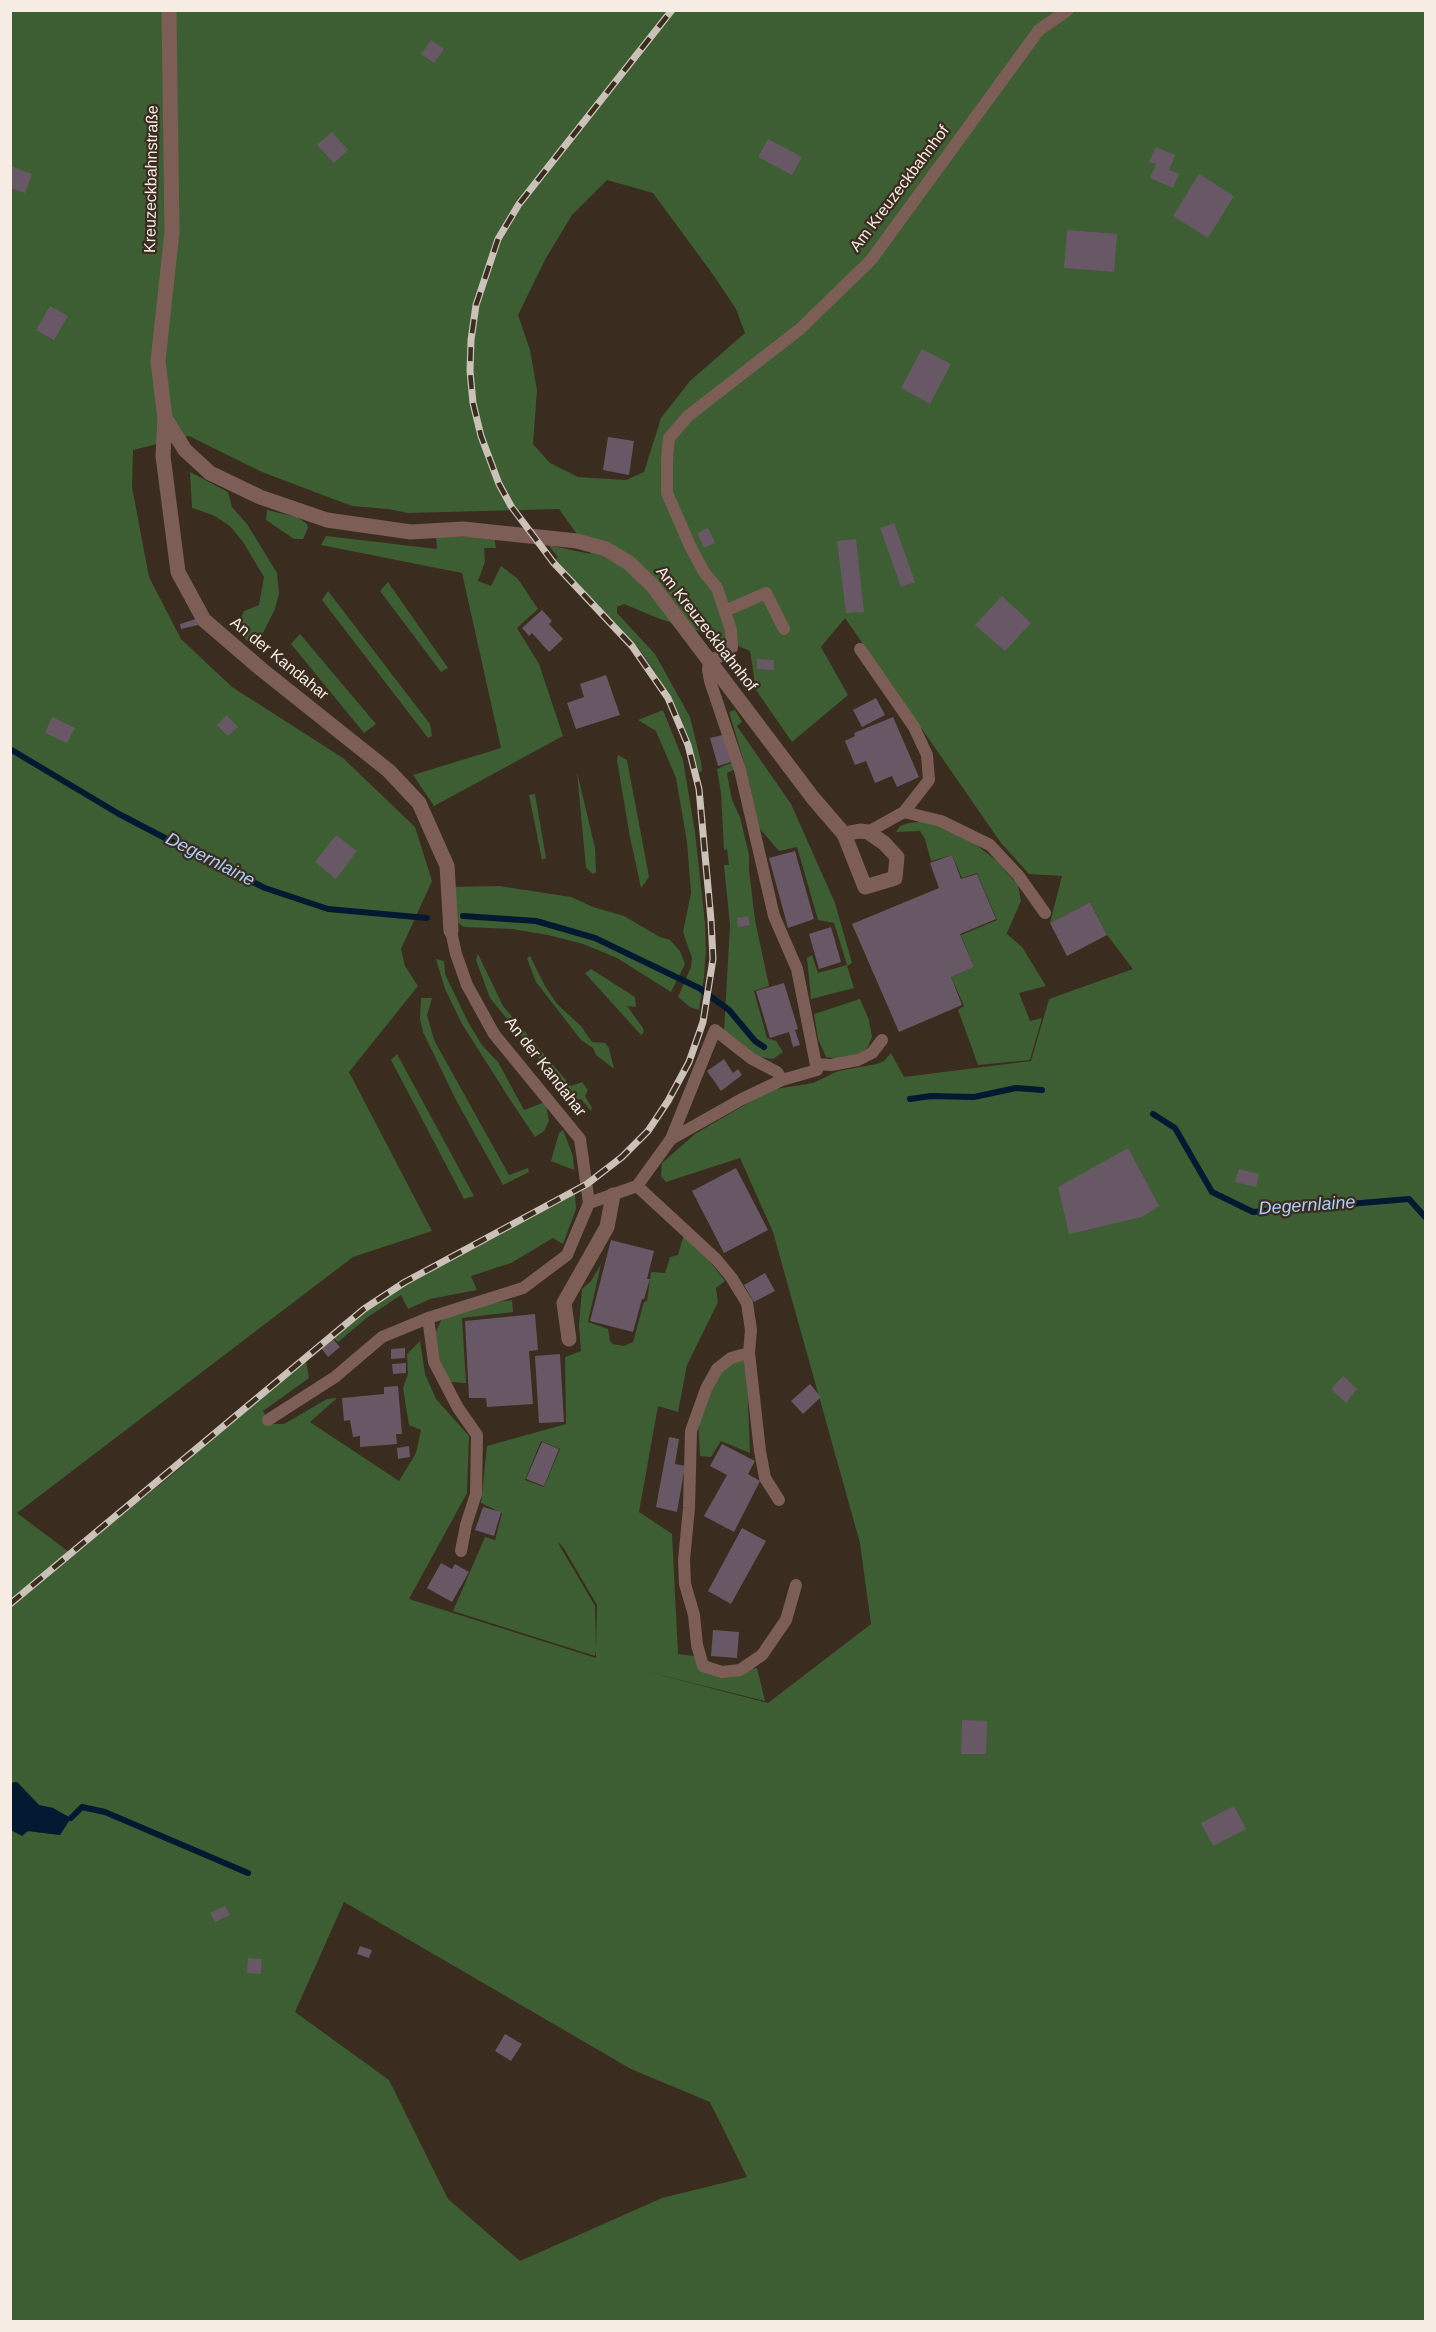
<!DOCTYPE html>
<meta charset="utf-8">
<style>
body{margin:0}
#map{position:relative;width:1436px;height:2332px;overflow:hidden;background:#3a2c1f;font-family:Helvetica,sans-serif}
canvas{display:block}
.frame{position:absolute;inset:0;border:12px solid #f6ece4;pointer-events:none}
</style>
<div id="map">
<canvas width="1436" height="2332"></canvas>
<div class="frame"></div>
</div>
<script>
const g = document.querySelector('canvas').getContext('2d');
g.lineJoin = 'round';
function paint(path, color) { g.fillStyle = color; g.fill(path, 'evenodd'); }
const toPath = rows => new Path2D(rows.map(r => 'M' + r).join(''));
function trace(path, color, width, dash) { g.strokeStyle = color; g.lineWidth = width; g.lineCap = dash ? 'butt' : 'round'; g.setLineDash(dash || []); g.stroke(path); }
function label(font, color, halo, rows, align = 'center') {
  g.font = font + ' Helvetica,sans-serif'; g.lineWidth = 4.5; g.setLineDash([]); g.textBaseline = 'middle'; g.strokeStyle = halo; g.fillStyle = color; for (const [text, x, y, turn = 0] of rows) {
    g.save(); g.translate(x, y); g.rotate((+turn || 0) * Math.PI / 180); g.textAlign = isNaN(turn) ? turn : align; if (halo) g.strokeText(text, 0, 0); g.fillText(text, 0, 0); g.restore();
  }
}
const green = toPath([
 [11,11,1425,11,1425,2321,11,2321,10,1830,22,1835,28,1831,60,1835,53,1808,39,1805,17,1782,10,1783],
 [607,180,653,193,714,276,736,309,745,333,690,381,661,418,644,472,626,480,578,477,550,463,533,444,537,390,530,350,518,315,546,258,572,215],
 [189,436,262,472,352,506,388,509,408,513,559,509,591,554,548,545,558,557,556,559,595,604,639,649,653,669,678,712,688,736,699,772,702,771,701,762,690,717,655,654,617,613,617,607,624,604,660,619,715,636,750,651,756,690,792,742,848,695,821,647,845,618,1001,843,1029,874,1062,876,1050,923,1090,902,1107,935,1133,969,1049,999,1031,1061,904,1077,891,1053,884,1061,877,1064,838,1071,813,1083,776,1089,753,1100,695,1134,662,1163,661,1176,666,1182,740,1158,773,1232,860,1543,871,1624,768,1703,641,1670,765,1701,757,1668,730,1673,693,1656,678,1654,672,1534,639,1512,658,1406,678,1412,687,1365,718,1302,716,1288,725,1281,697,1245,684,1234,678,1255,670,1257,665,1273,651,1272,647,1301,644,1302,633,1342,624,1346,613,1344,610,1341,608,1329,588,1322,601,1264,591,1281,582,1289,579,1325,581,1351,565,1357,566,1424,487,1446,481,1503,502,1513,495,1540,485,1537,453,1611,595,1656,596,1651,596,1658,409,1599,467,1493,469,1436,436,1399,425,1374,420,1341,407,1354,408,1374,403,1388,409,1425,421,1430,416,1453,399,1481,310,1422,337,1398,327,1399,284,1424,270,1424,263,1411,309,1378,306,1361,251,1403,179,1469,73,1555,17,1513,353,1257,432,1231,349,1072,418,986,405,966,401,949,432,881,415,827,343,758,232,687,181,639,149,577,132,487,133,450],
 [541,1441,560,1449,544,1487,525,1480],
 [557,1541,563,1547,597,1605,596,1650,595,1606],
 [344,1902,631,2069,710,2102,747,2177,662,2198,520,2261,448,2199,389,2080,295,2012],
 [190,472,228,492,232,507,247,524,277,573,279,593,275,609,261,637,248,642,240,633,237,626,244,611,259,605,264,577,243,542,230,526,213,515,192,508],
 [267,510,297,517,307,524,308,528,303,539,294,539,266,520],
 [326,536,437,549,436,537,494,537,496,548,484,548,485,562,478,581,491,586,501,566,518,579,538,609,517,628,539,664,563,736,434,806,413,775,501,748,462,573,321,545],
 [388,582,448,668,441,672,380,591],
 [328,591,430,724,432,736,428,738,322,600],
 [300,634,376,724,364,733,291,644],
 [663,710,683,760,695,832,705,923,706,950,704,977,699,1010,690,1007,678,997,691,967,692,958,683,932,691,893,687,842,676,778,656,731,638,720],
 [735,710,742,722,737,726,791,804,835,903,852,963,847,966,854,988,811,999,807,958,812,955,818,973,847,965,834,923,818,920,797,847,779,851,760,829,756,820,743,759,729,712],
 [618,755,627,760,649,877,641,888,630,837,617,760],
 [733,762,735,769,727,773,732,800,740,817,749,855,749,870,755,920,769,986,754,991,767,1038,776,1041,783,1052,773,1059,754,1056,724,1032,730,925,724,865,729,865,727,849,724,850,721,793,717,769],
 [577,772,595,848,596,872,593,874,586,868],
 [535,794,546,858,542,860,529,795],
 [926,821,965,836,997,861,1018,885,1021,901,1006,935,1007,934,1022,947,1046,986,1019,993,1030,1021,1042,1018,1030,1060,978,1065,958,1010,964,1006,951,977,974,967,961,935,997,920,977,873,962,878,952,855,931,861,925,839,920,831,896,832,900,826,909,823],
 [499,886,571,897,593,907,624,916,660,937,670,940,680,951,685,964,671,992,617,958,583,944,548,935,512,929,464,927,458,923,455,913,454,887],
 [478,954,503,1006,571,1086,582,1082,588,1090,585,1096,592,1108,591,1111,581,1099,574,1100,559,1078,541,1061,490,998,476,960],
 [530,956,545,986,557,1004,581,1026,592,1042,605,1043,609,1048,614,1069,596,1055,593,1048,581,1040,536,982,527,958],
 [436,959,444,961,445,974,468,1022,482,1045,498,1062,524,1110,542,1103,546,1105,549,1121,544,1131,535,1137,509,1098,462,1024,445,989],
 [591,969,635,997,636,1007,627,1006,643,1028,644,1032,641,1035,585,973],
 [421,998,432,998,427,1015,434,1040,509,1175,528,1168,529,1172,503,1185,456,1100,423,1032,420,1019],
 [860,999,869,1020,872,1037,867,1049,856,1055,839,1059,826,1057,818,1039,814,1014],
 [397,1054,474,1196,464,1199,391,1060],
 [563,1130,573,1156,574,1170,551,1161,559,1133],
 [575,1194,576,1209,563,1244,553,1238,511,1263,471,1276,477,1290,430,1299,408,1309,401,1295,368,1317,338,1342,332,1337,385,1296,438,1266],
 [512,1300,513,1312,462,1318,466,1383,451,1382,441,1366,436,1341,436,1331,443,1317,481,1305],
 [735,1360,744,1361,747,1377,750,1453,721,1441,711,1457,700,1456,698,1418,715,1379]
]);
const water = toPath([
 [17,1782,39,1805,53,1808,71,1818,60,1835,28,1831,22,1836,11,1830,11,1783]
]);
const stream = toPath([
 [10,749,119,814,188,850,265,888,328,909,427,918],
 [463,916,536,921,595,938,699,988,729,1010,755,1041,764,1047],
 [910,1099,931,1096,974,1097,1016,1088,1042,1090],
 [1153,1114,1175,1128,1212,1192,1253,1212,1409,1199,1426,1218],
 [71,1818,82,1807,105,1812,248,1873]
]);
const building = toPath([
 [431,40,444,49,434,63,421,54],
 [332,132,348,150,334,163,317,145],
 [768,139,802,157,792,175,758,157],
 [1156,147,1175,155,1169,170,1179,174,1173,188,1150,178,1156,164,1149,162],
 [10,166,32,174,25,193,10,188],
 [1199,174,1234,196,1208,238,1173,216],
 [1067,230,1117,234,1114,272,1064,268],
 [50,306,68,316,54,340,36,330],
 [922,349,951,364,930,404,901,388],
 [608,437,634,441,629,475,603,470],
 [894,523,915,582,901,587,880,528],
 [708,528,715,543,704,548,697,533],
 [856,539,864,612,846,613,837,541],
 [1002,596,1031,623,1005,651,975,625],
 [542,610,552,621,549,624,563,639,549,652,532,633,529,636,522,628],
 [196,619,198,625,181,629,180,624],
 [757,659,774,660,774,670,757,669],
 [606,675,620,715,576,729,567,703,584,697,580,684],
 [876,698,885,715,862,727,853,710],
 [227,715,238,727,228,736,217,725],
 [52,717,75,728,67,743,45,733],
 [893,717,919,777,897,787,892,776,875,783,866,761,855,765,845,741,855,736,854,733],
 [723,735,731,762,718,766,710,738],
 [336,835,357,851,336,879,315,862],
 [795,851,814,919,788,928,769,858],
 [952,855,961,879,977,874,996,919,960,934,974,967,951,977,962,1005,899,1032,852,924,939,888,930,863],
 [1090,902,1107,935,1067,956,1050,923],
 [748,916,750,925,738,927,737,918],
 [831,927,841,962,819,969,809,934],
 [784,983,798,1029,795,1030,800,1045,793,1047,789,1032,770,1038,756,991],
 [724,1059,733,1073,738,1069,742,1075,721,1091,707,1071],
 [1128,1148,1159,1206,1142,1217,1069,1234,1058,1187],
 [736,1168,768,1230,724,1253,692,1191],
 [1239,1169,1259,1174,1256,1187,1235,1182],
 [611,1240,654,1251,647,1279,650,1279,644,1299,642,1299,633,1332,590,1321],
 [765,1273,775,1291,754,1302,744,1285],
 [535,1314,538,1350,529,1351,533,1404,487,1407,486,1398,469,1398,465,1321],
 [333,1339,340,1347,328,1357,321,1348],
 [405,1348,405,1358,391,1359,391,1349],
 [560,1354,564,1422,539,1423,535,1356],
 [406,1363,406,1373,393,1374,392,1364],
 [1343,1376,1357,1389,1346,1403,1331,1389],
 [810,1384,821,1397,803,1414,791,1401],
 [398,1386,402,1434,396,1434,397,1444,360,1447,360,1436,353,1437,350,1420,344,1421,342,1398,384,1394,384,1387],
 [669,1437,679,1439,675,1464,685,1466,677,1512,656,1507],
 [542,1442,559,1449,544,1486,526,1479],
 [722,1444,755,1461,748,1474,760,1481,734,1532,704,1516,727,1475,710,1466],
 [409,1446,410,1457,398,1459,397,1448],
 [483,1507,501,1512,494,1536,475,1530],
 [742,1528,766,1541,731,1604,708,1591],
 [441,1563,452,1569,455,1564,469,1572,452,1602,427,1588],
 [713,1630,739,1632,737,1658,711,1656],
 [962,1720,987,1721,986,1754,961,1754],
 [1234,1806,1246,1829,1213,1846,1201,1823],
 [225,1906,230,1915,215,1922,210,1913],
 [360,1946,372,1950,369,1958,357,1954],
 [248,1958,262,1959,261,1974,247,1973],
 [505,2034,522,2044,511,2061,495,2051]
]);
const service = toPath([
 [725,611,766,593,784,629],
 [860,649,914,727,927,755,929,780,904,812,868,832],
 [904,812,941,821,990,845,1018,875,1045,913],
 [816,1064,831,1065,858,1060,872,1053,882,1040],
 [671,1139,715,1030,752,1059,777,1072,782,1080],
 [637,1186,716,1259,731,1277,747,1303,751,1330,749,1353,760,1451,765,1478,779,1500],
 [589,1203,637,1186,671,1139,742,1099,782,1080,817,1070,797,969,774,916,740,770,710,681,708,670,709,660,725,655,732,648,731,630,717,588,704,572,691,548,667,493,667,460,669,438,688,416,800,329,871,260,1039,30,1068,10],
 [428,1318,434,1362,458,1408,477,1435,476,1494,466,1525,461,1551],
 [749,1353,731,1358,717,1369,706,1389,691,1431,689,1508,684,1560,685,1584,694,1615,697,1645,703,1666,722,1672,740,1670,762,1655,786,1620,796,1585],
 [268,1420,335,1377,382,1337,428,1318,523,1288,567,1255,589,1203,580,1139,494,1034,467,985,456,954,451,931]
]);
const pedestrian = toPath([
 [569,1339,564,1303,607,1227,613,1195]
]);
const minor = toPath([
 [165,418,185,450,210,473,260,497,327,520,411,532,463,529,577,541,606,549,629,563,652,585,813,798,844,834,865,887,895,878,897,857,884,843,868,832,860,831,844,834],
 [165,418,163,456,178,572,204,620,261,669,389,771,419,803,447,866,451,931]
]);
const tertiary = toPath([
 [165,418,158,361,172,232,169,10]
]);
const rail = toPath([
 [10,1604,364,1309,405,1282,587,1184,622,1157,648,1131,668,1101,689,1062,703,1022,713,959,711,920,699,789,688,745,668,698,632,646,553,562,511,506,499,484,481,436,473,403,470,371,471,340,476,305,498,239,519,204,672,10]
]);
const streetNames = [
 ["Kreuzeckbahnstraße",152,179,-89],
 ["Am Kreuzeckbahnhof",900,189,-53],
 ["Am Kreuzeckbahnhof",706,629,52],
 ["An der Kandahar",279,659,39],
 ["An der Kandahar",545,1067,52]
];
const waterNames = [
 ["Degernlaine",210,860,27],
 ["Degernlaine",1307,1206,-4]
];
paint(green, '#3c5e32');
paint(water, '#031932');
trace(stream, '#031932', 6);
paint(building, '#685866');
trace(service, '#7d5e56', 12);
trace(pedestrian, '#7d5e56', 15);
trace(minor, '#7d5e56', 15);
trace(tertiary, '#7d5e56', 15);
trace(rail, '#ccc1b8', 7);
trace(rail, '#3a2c1f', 4.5, [14]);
label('16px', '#f6ece4', '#3a2c1f', streetNames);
label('italic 18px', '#a8cefb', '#3a2c1f', waterNames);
</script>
